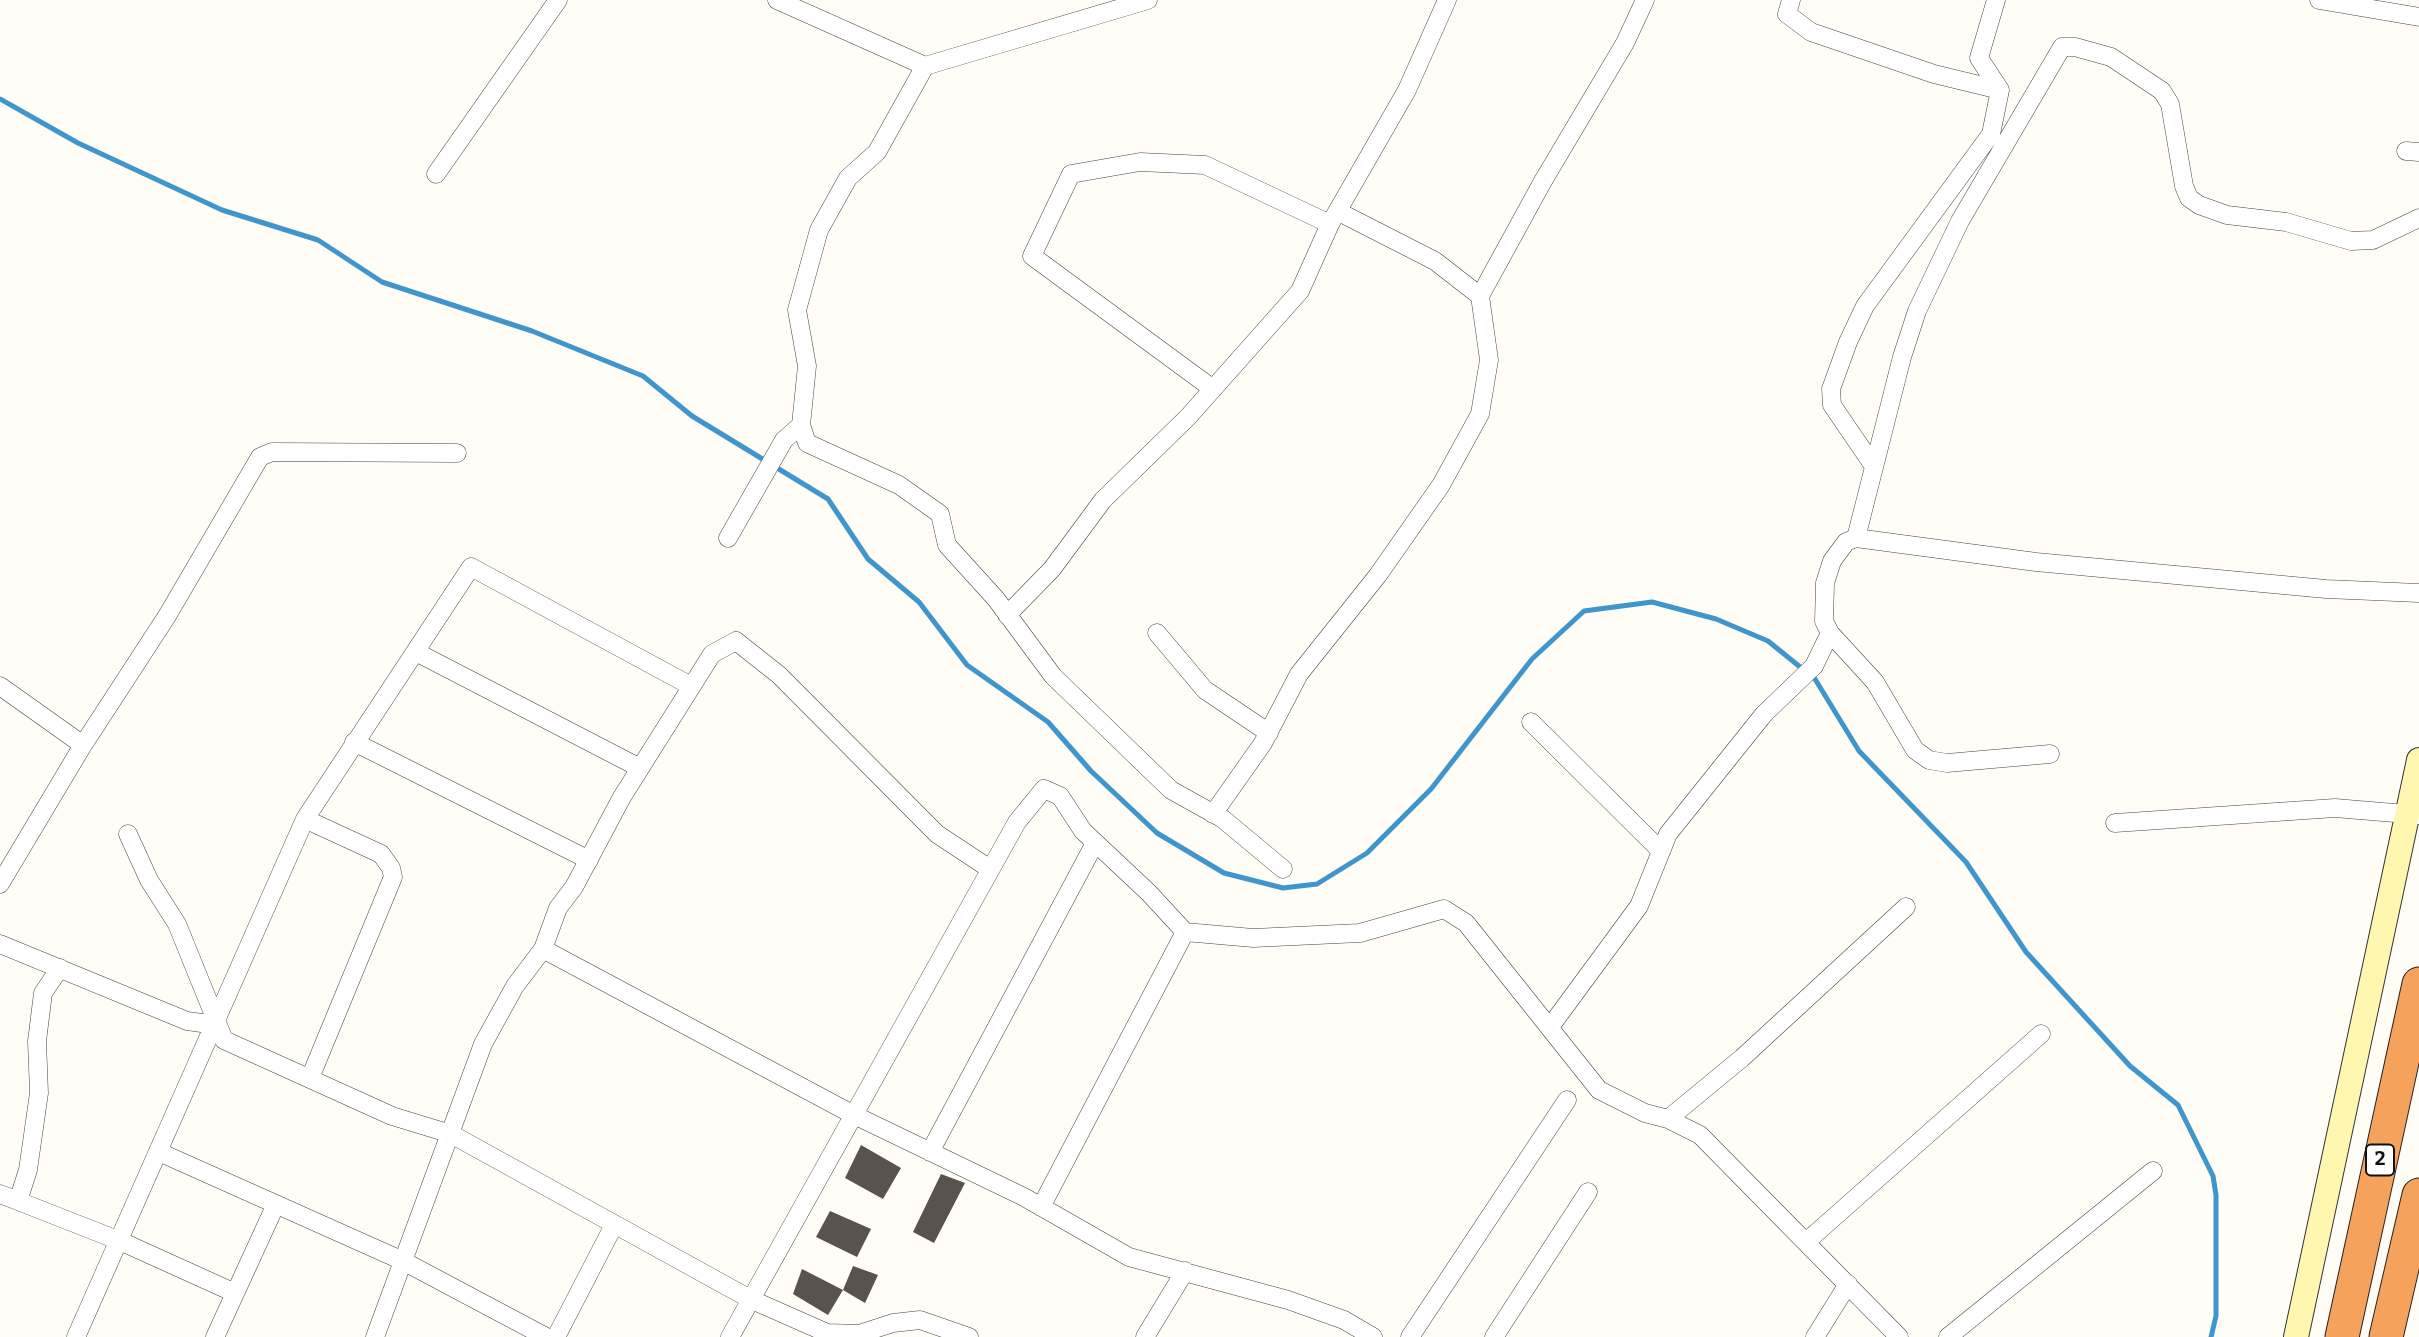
<!DOCTYPE html>
<style>
body{margin:0}
canvas{display:block;background:#fffdf5}
</style>
<canvas width="2419" height="1337"></canvas>
<script>
const g = document.querySelector('canvas').getContext('2d');
g.lineJoin = 'round';
const toPath = rows => new Path2D(rows.map(r => 'M' + r).join(''));
function trace(path, color, width, dash) { g.strokeStyle = color; g.lineWidth = width; g.lineCap = dash ? 'butt' : 'round'; g.setLineDash(dash || []); g.stroke(path); }
function paint(path, color) { g.fillStyle = color; g.fill(path, 'evenodd'); }
function label(font, color, halo, rows, align = 'center') {
  g.font = font + ' Bitter,serif'; g.lineWidth = 7; g.setLineDash([]); g.textBaseline = 'middle'; g.strokeStyle = halo; g.fillStyle = color; for (const [text, x, y, turn = 0] of rows) {
    g.save(); g.translate(x, y); g.rotate((+turn || 0) * Math.PI / 180); g.textAlign = isNaN(turn) ? turn : align; if (halo) g.strokeText(text, 0, 0); g.fillText(text, 0, 0); g.restore();
  }
}
const stream = toPath([
 [0,99,78,143,222,210,318,240,382,282,532,331,643,376,692,416,828,499,868,559,919,602,967,665,1048,722,1091,771,1157,833,1224,873,1283,888,1317,884,1367,853,1431,789,1532,659,1584,611,1652,602,1716,619,1768,641,1815,679,1859,751,1966,862,2026,952,2130,1066,2178,1105,2213,1176,2216,1195,2216,1316,2211,1337]
]);
const building = toPath([
 [861,1145,901,1168,883,1199,845,1178],
 [941,1174,965,1183,934,1243,913,1232],
 [830,1211,871,1229,857,1257,816,1237],
 [853,1266,878,1275,865,1303,843,1290],
 [802,1269,843,1290,828,1315,793,1294]
]);
const street = toPath([
 [777,0,925,66],
 [1148,0,925,66,877,152,848,178,819,230,797,310,807,366,801,425,807,443,899,485,940,514,947,545,996,599,1053,676,1171,790,1223,819,1283,869],
 [1791,0,1787,14,1811,32,1934,74,2000,90],
 [2319,0,2419,17],
 [2406,151,2419,152],
 [436,174,558,0],
 [1339,212,1435,261,1480,296,1543,181,1625,43,1645,0],
 [1213,389,1032,256,1071,174,1140,162,1205,165,1330,224],
 [1873,465,1832,405,1831,389,1848,342,1865,306,1991,134,2000,90,1979,58,1996,0],
 [728,538,784,440,801,425],
 [1856,538,1902,357,1917,311,1960,221,2062,47,2075,47,2111,57,2162,91,2170,104,2184,186,2189,198,2199,205,2227,215,2286,222,2351,241,2373,240,2419,218],
 [1007,615,1052,569,1103,500,1188,417,1300,291,1330,224,1407,90,1447,0],
 [1157,633,1205,690,1269,733],
 [416,652,640,768],
 [0,686,83,745,167,616,260,457,272,452,457,453],
 [1531,722,1660,850],
 [354,742,589,860],
 [2050,754,1947,763,1929,760,1915,750,1875,682,1830,633,1824,621,1825,583,1832,561,1846,542,1856,538,2036,562,2326,589,2419,593],
 [1213,814,1263,743,1299,674,1378,575,1441,485,1480,414,1489,360,1480,296],
 [305,819,381,854,391,868,393,877,310,1078],
 [2115,823,2335,808,2419,815],
 [128,834,149,880,177,924,224,1040,392,1116,451,1134,750,1299,827,1333,859,1334,893,1323,920,1320,969,1337],
 [0,884,83,745],
 [0,944,187,1021,209,1024,217,1018],
 [543,949,852,1114,1024,1197,1129,1257,1288,1300,1344,1320,1373,1337],
 [60,968,43,993,37,1041,39,1093,28,1170,18,1201,120,1241,235,1293],
 [1550,1027,1639,906,1668,834,1764,714,1814,666,1830,633],
 [1668,1119,1742,1058,1906,907],
 [159,1152,403,1261,546,1337],
 [930,1152,1095,843],
 [0,1194,18,1201],
 [1041,1207,1185,932],
 [1806,1242,2041,1034],
 [76,1337,305,819,471,567,691,686],
 [215,1337,276,1204],
 [375,1337,483,1044,515,986,543,949,558,908,574,887,622,797,712,654,736,641,779,675,937,834,990,869],
 [556,1337,614,1225],
 [730,1337,1017,822,1044,789,1060,796,1083,831,1149,893,1185,932,1253,938,1360,933,1444,909,1466,923,1599,1090,1645,1113,1668,1119,1700,1135,1899,1337],
 [1145,1337,1185,1271],
 [1410,1337,1567,1100],
 [1494,1337,1588,1192],
 [1815,1337,1848,1284],
 [1948,1337,2153,1171]
]);
const secondary = toPath([
 [2296,1337,2419,760]
]);
const highway = toPath([
 [2342,1337,2419,984],
 [2386,1337,2419,1195]
]);
const shields = [
 [2380,1160,28]
];
const shieldNames = [
 ["2",2380,1160]
];
trace(stream, '#3f96cf', 5);
paint(building, '#5a524d');
trace(street, '#444', 19);
trace(secondary, '#333', 26);
trace(highway, '#222', 35);
trace(street, '#fff', 18);
trace(secondary, '#fff6b0', 24);
trace(highway, '#f5a25d', 33);
for (const [x, y, w] of shields) { const box = new Path2D(); box.roundRect(x - w / 2, y - 15.5, w, 31, 5); g.fillStyle = '#fff'; g.fill(box); trace(box, '#111', 2); }
label('bold 19px', '#111', null, shieldNames);
</script>
